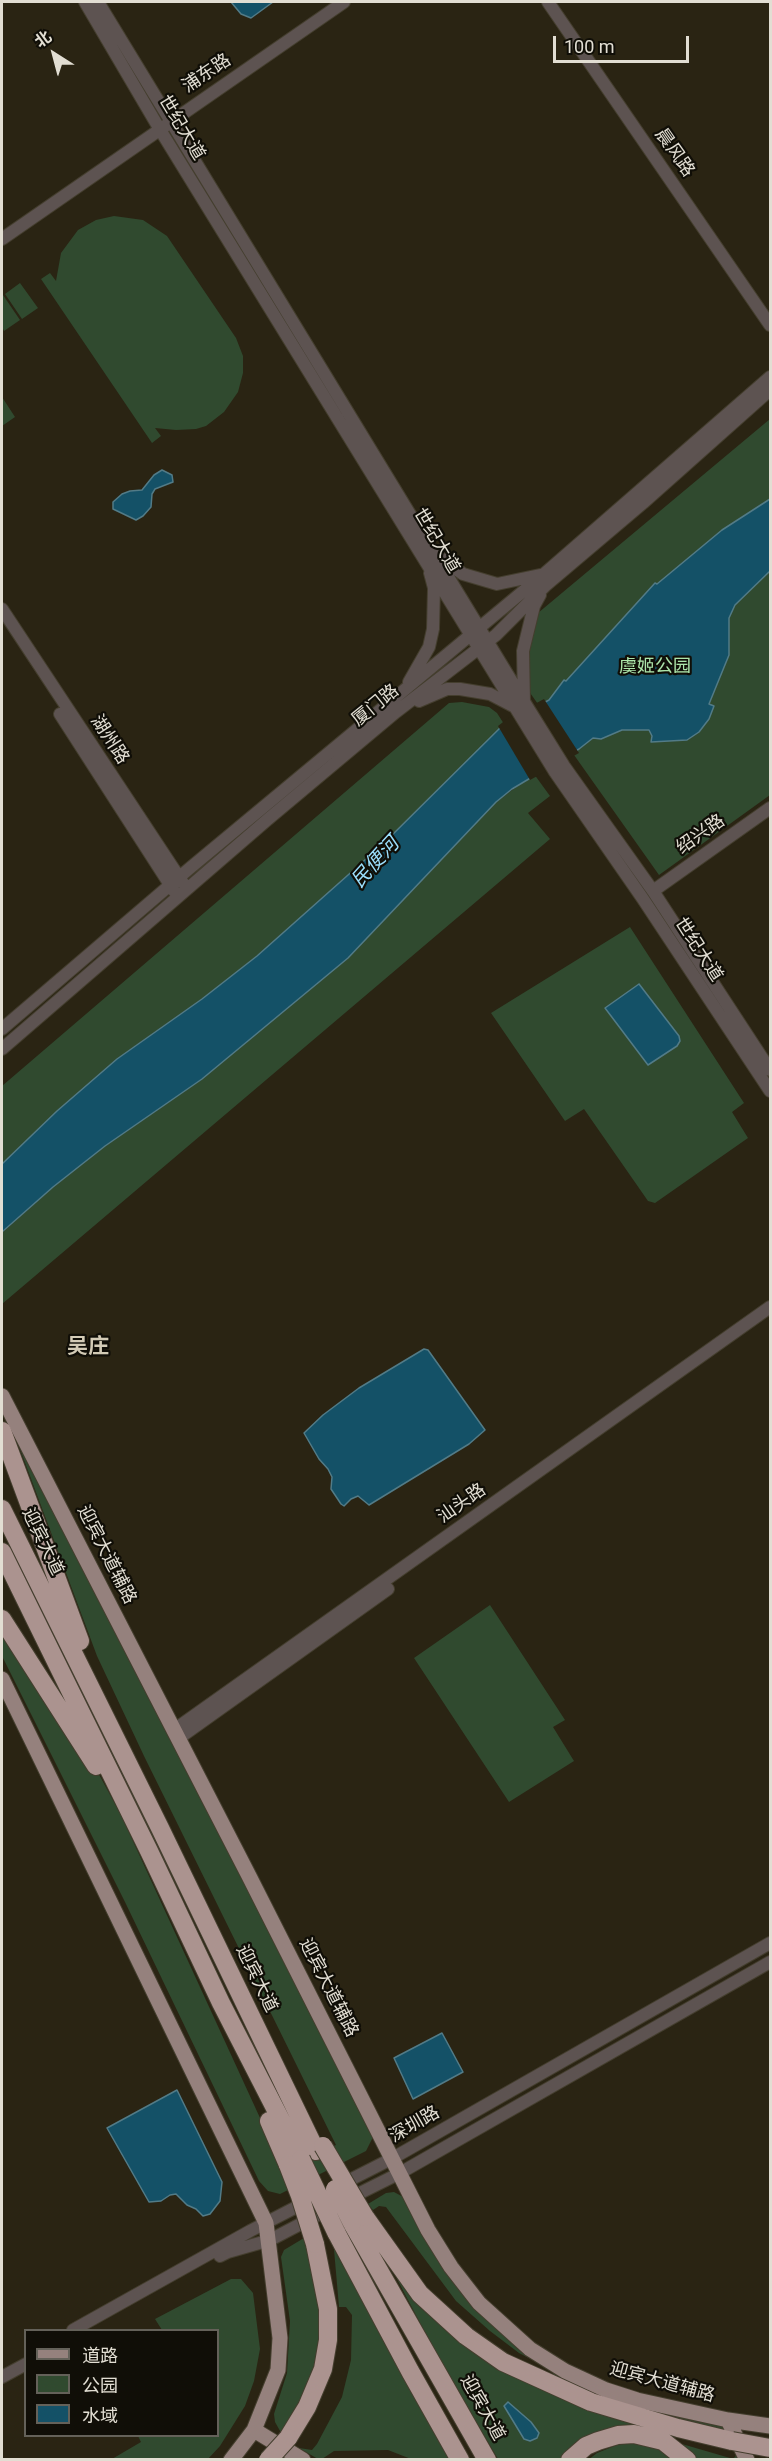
<!DOCTYPE html>
<meta charset="utf-8">
<style>
body{margin:0}
#map{position:relative;width:772px;height:2461px;overflow:hidden;background:#2a2413;font-family:Roboto,"Noto Sans SC",sans-serif}
canvas{display:block}
.frame{position:absolute;inset:0;border:3px solid #e2ded3;pointer-events:none}
.legend{position:absolute;left:24px;top:2329px;width:195px;height:108px;box-sizing:border-box;background:#100e07;border:2px solid #646159;margin:0;padding:8px 10px;list-style:none;font-size:18px;color:#e2ded3}
.legend li{display:flex;align-items:center;gap:12px;height:30px}
.legend b{width:30px;border:2px solid #646159}
.north{position:absolute;left:24px;top:24px;width:60px;height:60px;-webkit-text-stroke:4px #100e07;paint-order:stroke;rotate:324deg;font-size:16px;font-weight:700;line-height:24px;text-align:center;color:#e2ded3}
.north::after{content:'';display:block;margin:auto;width:21px;height:27px;background:#e2ded3;clip-path:polygon(50% 0,100% 100%,50% 72%,0 100%)}
.scale{position:absolute;left:553px;top:36px;width:136px;height:27px;box-sizing:border-box;border:3px solid #e2ded3;border-top:0;padding-left:8px;font-size:18px;line-height:21px;white-space:nowrap;color:#e2ded3;-webkit-text-stroke:4px #100e07;paint-order:stroke}
</style>
<div id="map">
<canvas width="772" height="2461"></canvas>
<div class="frame"></div>
<ul class="legend">
<li><b style="height:8px;background:#95817d"></b>道路</li>
<li><b style="height:16px;background:#304a2f"></b>公园</li>
<li><b style="height:16px;background:#145167"></b>水域</li>
</ul>
<div class="north">北</div>
<div class="scale">100 m</div>
</div>
<script>
const g = document.querySelector('canvas').getContext('2d');
g.lineJoin = 'round';
function paint(path, color) { g.fillStyle = color; g.fill(path, 'evenodd'); }
const toPath = rows => new Path2D(rows.map(r => 'M' + r).join(''));
function trace(path, color, width, dash) { g.strokeStyle = color; g.lineWidth = width; g.lineCap = dash ? 'butt' : 'round'; g.setLineDash(dash || []); g.stroke(path); }
function label(font, color, halo, rows, align = 'center') {
  g.font = font + ' Roboto,"Noto Sans SC",sans-serif'; g.lineWidth = 4.5; g.setLineDash([]); g.textBaseline = 'middle'; g.strokeStyle = halo; g.fillStyle = color; for (const [text, x, y, turn = 0] of rows) {
    g.save(); g.translate(x, y); g.rotate((+turn || 0) * Math.PI / 180); g.textAlign = isNaN(turn) ? turn : align; if (halo) g.strokeText(text, 0, 0); g.fillText(text, 0, 0); g.restore();
  }
}
const green = toPath([
 [114,216,143,220,167,236,236,338,243,356,243,373,238,392,224,412,206,426,196,429,176,430,155,428,161,436,152,443,41,279,50,273,56,281,61,253,78,230,96,220],
 [20,283,38,308,22,319,5,294],
 [3,295,20,320,4,331,2,327],
 [2,397,15,417,2,426],
 [770,419,770,795,659,875,528,690,530,639,538,613],
 [462,702,489,707,497,713,504,724,384,843,257,956,202,999,117,1059,57,1111,2,1164,2,1086,449,703],
 [534,774,550,796,528,813,550,839,2,1304,2,1233,53,1187,105,1146,202,1079,348,958,496,802],
 [630,927,744,1103,732,1112,748,1138,655,1203,648,1201,584,1109,565,1121,491,1013],
 [5,1409,374,2135,366,2151,280,2194,268,2191,259,2181,125,1902,2,1656,2,1623,101,1778,121,1815,283,2168,336,2145,144,1756,97,1656],
 [490,1605,565,1720,553,1727,574,1761,509,1802,414,1658],
 [394,2192,407,2199,449,2271,555,2369,724,2423,730,2432,627,2406,552,2376,554,2371,519,2353,490,2331,456,2301,386,2207,379,2206,373,2210,368,2204,386,2193],
 [309,2235,319,2273,320,2369,284,2438,275,2422,274,2414,287,2373,290,2321,281,2257,284,2250],
 [333,2238,456,2459,411,2459,388,2450,334,2451,322,2459,318,2459,299,2448,312,2450,317,2444,342,2397,351,2360,352,2315,346,2307,339,2307],
 [376,2239,456,2333,647,2425,565,2459,498,2459,440,2361],
 [231,2279,241,2279,253,2293,260,2349,254,2381,245,2406,220,2446,208,2459,112,2459,141,2442,138,2436,218,2436,218,2330,162,2330,155,2319],
 [644,2433,730,2458,734,2458,739,2452,743,2460,588,2460,597,2453,622,2443,642,2443]
]);
const water = toPath([
 [231,2,273,2,251,18,241,14,231,2],
 [162,470,172,475,173,482,155,489,152,494,151,507,143,516,136,520,113,509,113,502,122,494,130,491,142,490,154,475,162,470],
 [770,499,770,571,735,605,729,618,729,655,709,704,714,706,709,719,699,732,687,740,651,742,652,736,649,730,622,730,601,739,593,738,579,749,512,789,496,802,348,958,202,1079,105,1146,53,1187,2,1232,2,1164,57,1111,117,1059,202,999,257,956,384,843,504,724,549,700,564,680,566,681,655,583,657,584,722,530,770,499],
 [639,984,679,1036,680,1041,677,1046,648,1065,605,1008,639,984],
 [424,1349,428,1350,485,1430,469,1444,369,1505,358,1496,351,1499,344,1506,341,1504,331,1489,332,1477,328,1469,319,1459,304,1433,323,1415,359,1388,424,1349],
 [442,2033,463,2072,413,2099,394,2058,442,2033],
 [177,2090,222,2182,220,2201,210,2214,203,2216,196,2209,187,2205,176,2194,170,2195,161,2201,149,2202,107,2128,177,2090],
 [508,2402,531,2422,539,2433,537,2438,530,2441,524,2439,504,2406,508,2402]
]);
const pier = toPath([
 [544,699,579,753,530,780,498,726,507,719]
]);
const minor = toPath([
 [85,2,159,128,555,772,643,899,770,1091],
 [98,2,528,708,564,766,653,891,770,1070],
 [548,2,770,325],
 [2,239,344,2],
 [442,559,463,574,497,584,540,575],
 [2,609,183,883],
 [409,682,429,647,433,629,434,588,430,573],
 [419,701,447,689,460,689,490,694,513,706],
 [524,701,523,651,534,606,540,595],
 [60,714,174,891],
 [653,891,770,808],
 [2,1029,190,868,544,574,770,377],
 [2,1049,267,820,396,712,496,635,545,586,643,503,770,390],
 [174,1730,770,1307],
 [179,1738,388,1589],
 [340,2185,393,2158,770,1943],
 [348,2199,400,2173,770,1962],
 [220,2256,228,2252,270,2240,333,2207],
 [73,2330,250,2231,308,2201],
 [2,2377,26,2364]
]);
const major = toPath([
 [2,1396,249,1876,428,2230,451,2267,479,2303,530,2349,565,2371,606,2390,637,2400,728,2420,747,2460],
 [2,1679,266,2223,280,2338,278,2370,254,2430,303,2460],
 [728,2420,770,2426],
 [231,2460,254,2430]
]);
const highway = toPath([
 [2,1431,80,1641],
 [2,1509,160,1828,316,2151],
 [2,1552,149,1851,221,2003,301,2159],
 [2,1619,96,1766],
 [269,2121,288,2165],
 [365,2217,420,2294,466,2336,503,2362,591,2402,678,2428,732,2441],
 [352,2223,487,2460],
 [336,2232,410,2371,460,2460],
 [288,2438,307,2407,323,2369,328,2340,328,2309,315,2244],
 [570,2460,586,2446,598,2441,618,2435,634,2434,663,2441,687,2460]
]);
const highwayBridge = toPath([
 [323,2146,365,2217],
 [301,2159,336,2232],
 [288,2165,300,2196,315,2244],
 [335,2189,352,2223],
 [732,2441,770,2448],
 [268,2460,288,2438]
]);
const streetNames = [
 ["浦东路",207,74,-34],
 ["世纪大道",181,128,59],
 ["晨风路",674,153,55],
 ["世纪大道",436,541,59],
 ["厦门路",376,706,-39],
 ["湖州路",109,740,57],
 ["绍兴路",701,835,-35],
 ["世纪大道",698,950,57],
 ["汕头路",462,1504,-35],
 ["迎宾大道",42,1542,64],
 ["迎宾大道辅路",106,1555,63],
 ["迎宾大道",256,1979,64],
 ["迎宾大道辅路",328,1988,63],
 ["深圳路",415,2125,-30],
 ["迎宾大道辅路",662,2383,15],
 ["迎宾大道",482,2408,61]
];
const parkNames = [
 ["虞姬公园",655,667]
];
const waterNames = [
 ["民便河",376,863,-48]
];
const quarterNames = [
 ["吴庄",88,1348]
];
paint(green, '#304a2f');
paint(water, '#145167');
trace(water, '#527b87', 1.5);
paint(pier, '#2a2413');
trace(minor, '#443e2e', 14);
trace(major, '#443e2e', 17);
trace(highway, '#443e2e', 20);
trace(minor, '#5d5351', 12);
trace(major, '#95817d', 15);
trace(highway, '#ab938f', 18);
trace(highwayBridge, '#443e2e', 20, []);
trace(highwayBridge, '#ab938f', 18);
label('18px', '#e2ded3', '#100e07', streetNames);
label('18px', '#ade6ab', '#100e07', parkNames);
label('italic 20px', '#9bdffd', '#100e07', waterNames);
label('bold 21px', '#d3cbb6', '#100e07', quarterNames);
</script>
